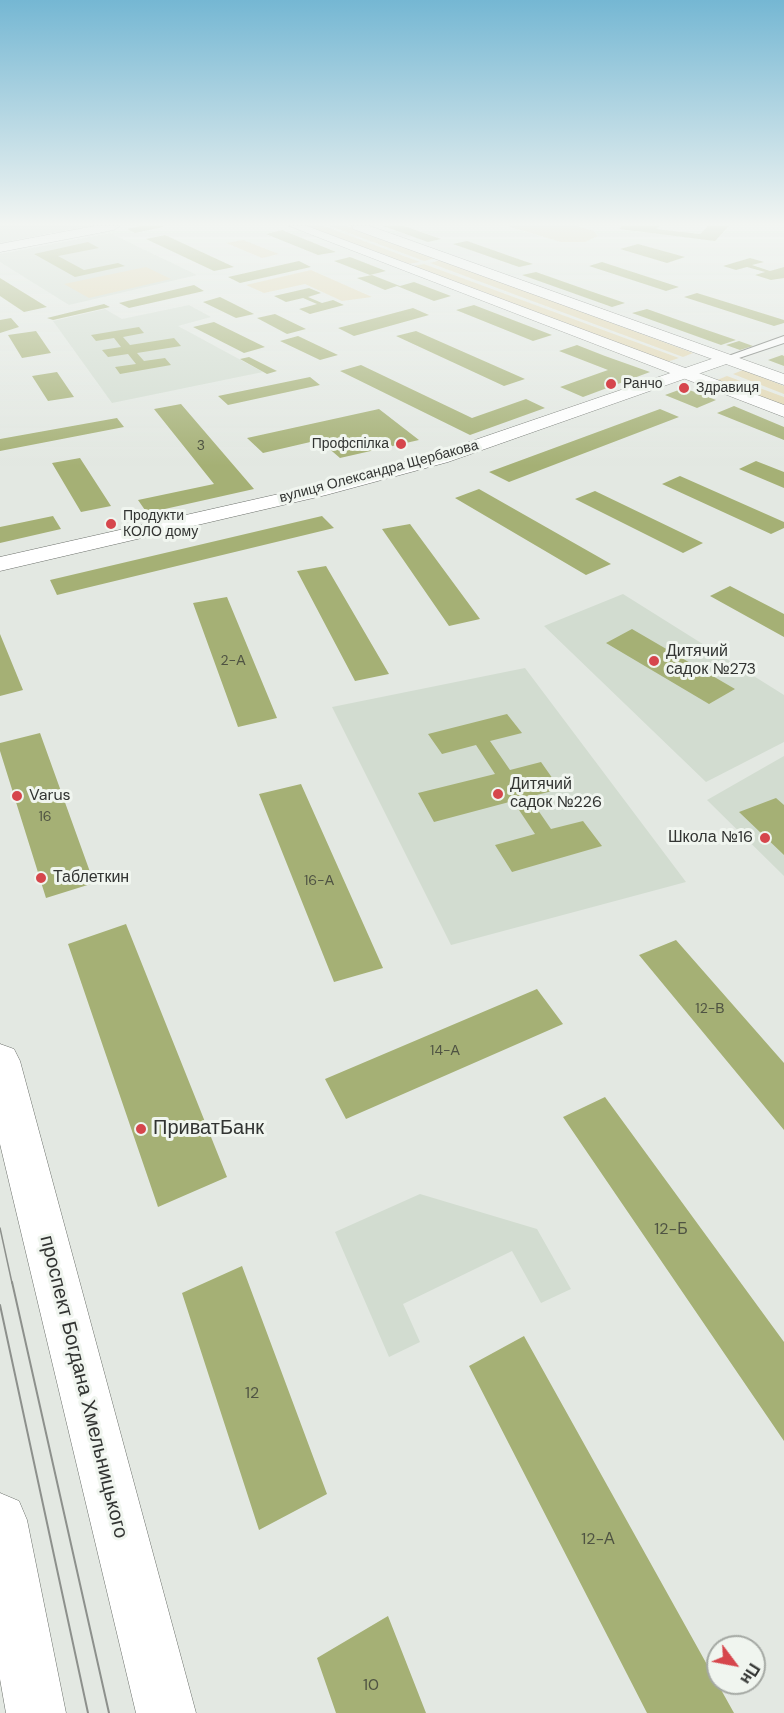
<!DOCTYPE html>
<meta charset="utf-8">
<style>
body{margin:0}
#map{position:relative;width:784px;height:1713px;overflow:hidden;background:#e3e8e2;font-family:"DM Sans",sans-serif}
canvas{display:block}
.north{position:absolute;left:706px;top:1635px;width:60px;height:60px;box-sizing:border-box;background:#f0f5ef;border:2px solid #a4a8a3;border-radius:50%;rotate:122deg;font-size:16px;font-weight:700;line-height:24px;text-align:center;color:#323432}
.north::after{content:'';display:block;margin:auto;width:21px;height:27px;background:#d6464c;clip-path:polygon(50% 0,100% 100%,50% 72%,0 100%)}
</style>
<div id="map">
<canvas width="784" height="1713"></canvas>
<div class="north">Пн</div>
</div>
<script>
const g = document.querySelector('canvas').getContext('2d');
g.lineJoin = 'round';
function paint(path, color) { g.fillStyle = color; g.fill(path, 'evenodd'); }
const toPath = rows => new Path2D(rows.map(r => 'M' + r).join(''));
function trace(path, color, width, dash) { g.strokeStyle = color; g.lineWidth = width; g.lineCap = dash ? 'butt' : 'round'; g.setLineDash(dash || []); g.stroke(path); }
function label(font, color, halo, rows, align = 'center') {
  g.font = font + ' "DM Sans",sans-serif'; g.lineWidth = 6; g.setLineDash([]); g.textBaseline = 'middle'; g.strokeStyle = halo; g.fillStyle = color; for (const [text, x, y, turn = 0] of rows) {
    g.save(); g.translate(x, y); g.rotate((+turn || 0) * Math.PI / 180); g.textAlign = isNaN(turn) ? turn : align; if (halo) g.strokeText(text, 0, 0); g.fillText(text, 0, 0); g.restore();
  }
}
const built = toPath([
 [0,226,89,226,0,243],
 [110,233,197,275,69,305,0,262,0,254],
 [189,305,211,317,178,326,263,372,112,403,53,321,105,309,122,319],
 [623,594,784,695,784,742,706,782,544,626],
 [525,668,686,882,451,945,332,707],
 [784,756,784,876,707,800],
 [420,1194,537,1229,571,1289,541,1303,512,1251,403,1304,420,1342,389,1357,335,1232]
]);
const green = toPath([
 [305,226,324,226,420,262,408,264],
 [330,226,348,226,436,258,424,261],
 [507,226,576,226,594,231,598,236,585,242,561,242],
 [243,240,279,254,262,258,226,243],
 [441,260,693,353,683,357,430,263],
 [424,264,679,358,667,362,413,266],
 [146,267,171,279,89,298,64,284],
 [311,270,372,297,342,301,305,284,264,293,246,285],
 [743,370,784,386,784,394,733,374],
 [727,376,784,397,784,406,717,380]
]);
const building = toPath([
 [141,226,163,226,163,227,135,233,127,229],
 [383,226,404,226,441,239,428,242],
 [622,226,659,226,656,229,700,234,708,226,729,226,715,241,619,229],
 [282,230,336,252,318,255,266,234],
 [165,235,234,267,214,271,146,239],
 [467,241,524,261,533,264,519,267,453,244],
 [88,242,99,248,58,256,84,270,118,263,125,266,75,277,34,254],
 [638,244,685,257,667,263,620,249],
 [350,257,386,271,370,275,334,261],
 [750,258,764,262,752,265,770,271,784,267,784,278,771,280,755,275,765,272,747,267,736,270,723,266],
 [299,261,311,267,240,283,228,277],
 [602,262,679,287,666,291,589,266],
 [536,272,590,291,625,303,612,307,522,275],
 [372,275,400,286,414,282,451,296,434,301,397,286,385,290,357,278],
 [0,278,47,307,24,312,0,296],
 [194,285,204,291,129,308,119,303],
 [309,288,321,293,308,297,322,303,333,300,344,305,310,314,299,309,317,304,303,298,286,302,274,296],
 [697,293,784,320,784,323,774,326,684,297],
 [220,297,254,314,236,318,203,302],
 [104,304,110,307,53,320,47,318],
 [474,305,552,335,533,341,456,310],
 [413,308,429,315,354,336,338,328],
 [647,309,701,328,736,340,721,345,632,313],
 [275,314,306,329,287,334,257,318],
 [11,318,19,327,0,333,0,320],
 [214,322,265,347,244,353,193,327],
 [139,327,144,333,123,337,130,345,174,338,181,346,137,353,144,361,165,358,171,365,120,374,115,367,136,364,128,354,108,357,102,350,121,347,114,338,96,341,91,335],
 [36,331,51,353,22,358,8,335],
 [416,331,525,379,504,386,396,336],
 [298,336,338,355,320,360,280,341],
 [739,341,753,346,740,350,726,345],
 [577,345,605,356,650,372,583,397,560,387,608,370,559,351],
 [782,355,784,356,784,366,768,360],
 [249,357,277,371,267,374,240,359],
 [361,365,472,418,526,399,545,408,470,435,340,371],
 [57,372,74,397,48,401,32,376],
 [310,377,320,385,228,405,218,396],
 [684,388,716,400,697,408,665,395],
 [181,404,254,489,147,513,138,500,214,484,154,409],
 [734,406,784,427,784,440,717,413],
 [379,409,419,440,340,458,319,440,263,453,247,438],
 [660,409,679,417,509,482,489,472],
 [117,418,124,427,0,451,0,439],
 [80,458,111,506,81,512,52,463],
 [756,461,784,472,784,488,739,469],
 [680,476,784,522,784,528,771,534,662,484],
 [479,489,611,564,586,575,455,498],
 [595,491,703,543,683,553,575,499],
 [53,516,61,529,0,543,0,527],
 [322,516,334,528,57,595,50,580],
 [410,524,480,619,449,626,382,529],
 [326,566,389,674,355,681,297,571],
 [730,586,784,614,784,637,710,596],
 [227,597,277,718,238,727,193,603],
 [632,629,735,689,709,704,606,643],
 [0,634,23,690,0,696],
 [507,714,522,733,490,741,510,770,541,762,560,789,529,797,551,829,583,821,602,846,512,872,495,845,535,834,513,801,434,822,418,793,495,774,476,745,442,754,428,734],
 [40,733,94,883,46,898,0,751,0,743],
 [301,784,383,968,334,982,259,794],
 [776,798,784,805,784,855,739,812],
 [126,924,227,1177,158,1207,68,944],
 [676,940,784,1063,784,1130,639,955],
 [537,989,563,1024,346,1119,325,1079],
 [605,1097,784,1342,784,1441,563,1117],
 [242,1266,327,1494,259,1530,182,1293],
 [524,1336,734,1713,647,1713,469,1366],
 [388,1616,426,1713,336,1713,317,1658]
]);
const street = toPath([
 [784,336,784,343,730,361,726,362,720,359,784,336]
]);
const secondary = toPath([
 [94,226,120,226,114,230,0,252,0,244,94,226],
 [726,354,734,359,732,362,448,462,326,495,0,571,0,557,323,484,434,454,726,354]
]);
const primary = toPath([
 [289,226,307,226,784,405,784,417,289,226],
 [352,226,370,226,784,374,784,385,353,229,352,226],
 [0,1044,14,1049,20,1061,196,1713,136,1713,0,1144,0,1044],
 [0,1493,19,1501,27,1520,66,1713,6,1713,0,1679,0,1493]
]);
const tramFar1 = toPath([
 [0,1228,12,1283]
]);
const tram = toPath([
 [12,1282,109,1713],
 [0,1305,88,1713]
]);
const markers = [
 [611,384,6,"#d6464c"],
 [684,388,6,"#d6464c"],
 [401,444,6,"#d6464c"],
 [111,524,6,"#d6464c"],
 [654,661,6,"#d6464c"],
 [498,794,6,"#d6464c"],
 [17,796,6,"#d6464c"],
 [765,838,6,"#d6464c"],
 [41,878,6,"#d6464c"],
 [141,1129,6,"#d6464c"]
];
const farPoinames = [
 ["Ранчо",623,384],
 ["Здравиця",696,388],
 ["Профспілка",389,444,"right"],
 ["Продукти",123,516],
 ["КОЛО дому",123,532]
];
const numberNames = [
 ["3",201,446],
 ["2-А",233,661],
 ["16",45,817],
 ["16-А",319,881],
 ["12-В",710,1009],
 ["14-А",445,1051]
];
const farStreetnames = [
 ["вулиця Олександра Щербакова",379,472,-15]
];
const poiNames = [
 ["Дитячий",666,652],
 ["садок №273",666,670],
 ["Дитячий",510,785],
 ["садок №226",510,803],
 ["Varus",29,796],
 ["Школа №16",753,838,"right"],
 ["Таблеткин",53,878]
];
const nearNumbernames = [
 ["12-Б",671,1230],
 ["12",252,1394],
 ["12-А",598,1540],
 ["10",371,1686]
];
const nearPoinames = [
 ["ПриватБанк",153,1129]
];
const nearStreetnames = [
 ["проспект Богдана Хмельницького",83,1387,76]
];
paint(built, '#d2dcd0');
paint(green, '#e2d6af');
paint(building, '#a5b075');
trace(street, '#6d716c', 2);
trace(secondary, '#6d716c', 1);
trace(primary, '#6d716c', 1);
paint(street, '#fff');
paint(secondary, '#fff');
paint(primary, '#fff');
trace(tramFar1, '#8d908c', 1.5);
trace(tram, '#8d908c', 2);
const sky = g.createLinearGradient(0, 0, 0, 466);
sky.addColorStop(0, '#75b7d3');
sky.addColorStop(0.48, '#f2f5f2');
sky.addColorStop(1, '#f2f5f200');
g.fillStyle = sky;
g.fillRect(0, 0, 784, 466);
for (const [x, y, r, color] of markers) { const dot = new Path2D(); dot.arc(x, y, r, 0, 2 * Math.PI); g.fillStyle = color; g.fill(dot); trace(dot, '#f0f5ef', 2); }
label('14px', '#323432', '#f0f5ef', farPoinames, 'left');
label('14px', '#4f5343', null, numberNames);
label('14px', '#323432', '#f0f5ef', farStreetnames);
label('16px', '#323432', '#f0f5ef', poiNames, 'left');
label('16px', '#4f5343', null, nearNumbernames);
label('20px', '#323432', '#f0f5ef', nearPoinames, 'left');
label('20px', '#323432', '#f0f5ef', nearStreetnames);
</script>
